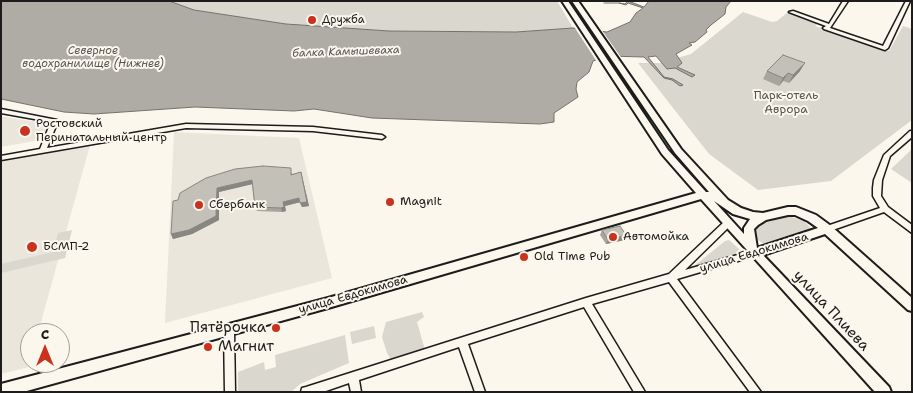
<!DOCTYPE html>
<meta charset="utf-8">
<style>
body{margin:0}
#map{position:relative;width:913px;height:393px;overflow:hidden;background:#fbf7ec;font-family:"Shantell Sans",sans-serif}
canvas{display:block}
.frame{position:absolute;inset:0;border:2px solid #1c1c1c;pointer-events:none}
.north{position:absolute;left:20px;top:323px;width:50px;height:50px;box-sizing:border-box;background:#fbf7ec;border:1px solid #a29f99;border-radius:50%;rotate:0deg;font-size:14px;font-weight:700;line-height:20px;text-align:center;color:#1c1c1c}
.north::after{content:'';display:block;margin:auto;width:18px;height:22px;background:#c8321e;clip-path:polygon(50% 0,100% 100%,50% 72%,0 100%)}
</style>
<div id="map">
<canvas width="913" height="393"></canvas>
<div class="frame"></div>
<div class="north">С</div>
</div>
<script>
const g = document.querySelector('canvas').getContext('2d');
g.lineJoin = 'round';
function paint(path, color) { g.fillStyle = color; g.fill(path, 'evenodd'); }
const toPath = rows => new Path2D(rows.map(r => 'M' + r).join(''));
function trace(path, color, width, dash) { g.strokeStyle = color; g.lineWidth = width; g.lineCap = dash ? 'butt' : 'round'; g.setLineDash(dash || []); g.stroke(path); }
function label(font, color, halo, rows, align = 'center') {
  g.font = font + ' "Shantell Sans",sans-serif'; g.lineWidth = 4; g.setLineDash([]); g.textBaseline = 'middle'; g.strokeStyle = halo; g.fillStyle = color; for (const [text, x, y, turn = 0] of rows) {
    g.save(); g.translate(x, y); g.rotate((+turn || 0) * Math.PI / 180); g.textAlign = isNaN(turn) ? turn : align; if (halo) g.strokeText(text, 0, 0); g.fillText(text, 0, 0); g.restore();
  }
}
const built = toPath([
 [1,116,10,118,51,124,45,139,1,147],
 [174,132,299,138,332,278,165,323],
 [90,145,38,333,30,333,29,367,1,374,1,161]
]);
const green = toPath([
 [169,1,557,1,573,28,516,32,389,31,331,28,286,24,194,10],
 [743,12,772,22,777,21,788,12,819,23,815,26,889,51,903,26,912,29,912,120,831,181,758,190,709,154,638,63,660,63,691,54],
 [912,149,912,183,891,169],
 [788,216,804,221,810,227,809,232,772,244,762,243,755,238,752,229,758,225],
 [72,230,65,258,1,273,1,264,53,252,58,233],
 [729,240,739,249,741,252,738,254,696,268,694,266,725,241],
 [422,312,424,317,417,322,425,350,391,360,387,353,382,337,386,322],
 [374,326,376,338,352,344,350,332],
 [345,335,349,363,300,384,291,392,238,392,238,372,264,362,265,370,276,367,275,355]
]);
const water = toPath([
 [1,1,169,1,194,10,286,24,389,31,516,32,573,28,607,32,630,22,636,13,643,8,628,3,626,5,619,3,625,4,628,1,644,7,649,1,731,1,726,7,725,14,711,25,706,30,707,32,695,42,689,43,692,45,676,54,682,63,677,67,695,75,692,77,675,68,667,69,656,56,648,57,664,77,673,79,683,85,680,86,672,80,664,78,644,57,608,56,593,61,589,72,577,82,576,89,578,97,554,113,554,122,540,124,372,118,314,109,294,111,195,107,94,114,64,112,1,99,1,1]
]);
const pier = toPath([
 [573,25,601,29,623,60,608,58,597,62]
]);
const stream = toPath([
 [604,3,619,3]
]);
const minor = toPath([
 [843,1,848,1,830,28,883,46,906,1,910,1,888,48,885,50,824,29,823,28,826,26,789,12,793,11,829,24,843,1],
 [1,109,57,120,58,121,47,148,186,124,313,127,382,135,385,137,382,139,313,131,186,128,1,160,1,156,40,149,51,122,1,113,1,109],
 [910,131,912,131,912,137,890,156,882,180,881,196,888,207,912,225,912,233,884,212,827,232,824,231,823,229,824,227,880,208,873,196,873,188,874,180,884,155,910,131],
 [728,220,731,221,732,223,731,225,685,270,755,250,758,251,759,253,758,255,677,279,761,392,750,392,669,282,592,304,645,392,634,392,584,307,468,344,485,392,475,392,459,347,359,380,361,392,351,392,349,383,323,392,301,392,302,388,306,387,586,298,669,274,725,221,728,220],
 [229,326,232,327,234,330,235,392,225,392,224,330,226,327,229,326]
]);
const major = toPath([
 [562,1,568,1,668,150,706,192,709,192,675,153,572,1,578,1,681,149,728,200,741,208,753,212,763,213,788,207,796,207,816,215,831,226,912,298,912,311,908,310,825,234,763,255,889,387,891,392,875,392,701,199,328,308,23,392,1,392,1,384,328,298,696,193,662,154,562,1],
 [714,201,733,214,750,219,744,228,744,234,714,201],
 [788,215,795,215,808,221,818,228,757,248,754,229,758,225,766,220,788,215]
]);
const wall = toPath([
 [767,71,800,71,789,83,783,81,779,86,763,79],
 [301,172,309,206,302,207,300,202,285,206,286,211,282,212,257,211,255,207,252,184,219,192,219,220,192,234,173,239,171,234,178,200,292,173,292,174],
 [602,230,625,240,606,244,600,235]
]);
const shadedWall = toPath([
 [805,63,800,71,789,83,793,75],
 [788,73,783,81,779,86,783,78],
 [301,172,309,206,302,207,300,203],
 [252,180,253,184,219,192,219,220,192,234,173,239,171,234,217,188],
 [299,198,301,202,285,206,286,211,282,212,281,208,283,202],
 [626,235,625,240,606,244,608,240]
]);
const building = toPath([
 [783,55,805,63,793,75,788,73,783,78,767,71,783,55],
 [263,166,291,168,291,175,301,172,307,202,300,203,299,198,283,202,284,207,281,208,255,207,252,180,217,188,216,216,189,230,171,234,173,201,178,200,180,193,206,178,235,169,263,166],
 [620,226,626,235,608,240,602,230,620,226]
]);
const markers = [
 [312,20,5,"#c8321e"],
 [25,131,6,"#c8321e"],
 [390,202,5,"#c8321e"],
 [199,205,5,"#c8321e"],
 [613,237,5,"#c8321e"],
 [32,247,6,"#c8321e"],
 [524,257,5,"#c8321e"],
 [276,328,5,"#c8321e"],
 [208,347,5,"#c8321e"]
];
const farPoinames = [
 ["Дружба",322,20]
];
const farWaternames = [
 ["Северное",93,51],
 ["водохранилище (Нижнее)",93,64],
 ["балка Камышеваха",346,52,-2]
];
const parkNames = [
 ["Парк-отель",786,96],
 ["Аврора",786,110]
];
const poiNames = [
 ["Ростовский",36,124],
 ["Перинатальный центр",36,138],
 ["Magnit",400,202],
 ["Сбербанк",209,205],
 ["Автомойка",623,237],
 ["БСМП-2",43,247],
 ["Old Time Pub",534,257]
];
const streetNames = [
 ["улица Евдокимова",754,253,-17],
 ["улица Евдокимова",353,295,-16]
];
const nearStreetnames = [
 ["улица Плиева",831,311,47]
];
const nearPoinames = [
 ["Пятёрочка",266,328],
 ["Магнит",218,347,"left"]
];
paint(built, '#eae6dc');
paint(green, '#dad7ce');
paint(water, '#afaca5');
trace(water, '#74726e', 1);
paint(pier, '#fbf7ec');
trace(stream, '#74726e', 1);
trace(minor, '#1c1c1c', 3);
trace(major, '#1c1c1c', 4);
paint(minor, '#fbf7ec');
paint(major, '#fbf7ec');
paint(wall, '#a8a59e');
paint(shadedWall, '#888681');
paint(building, '#c3c0b8');
trace(building, '#888681', 1);
for (const [x, y, r, color] of markers) { const dot = new Path2D(); dot.arc(x, y, r, 0, 2 * Math.PI); g.fillStyle = color; g.fill(dot); trace(dot, '#fbf7ec', 2); }
label('11px', '#1c1c1c', '#fbf7ec', farPoinames, 'left');
label('italic 11px', '#575653', '#fbf7ec', farWaternames);
label('12px', '#555451', '#fbf7ec', parkNames);
label('12px', '#1c1c1c', '#fbf7ec', poiNames, 'left');
label('12px', '#1c1c1c', '#fbf7ec', streetNames);
label('15px', '#1c1c1c', '#fbf7ec', nearStreetnames);
label('15px', '#1c1c1c', '#fbf7ec', nearPoinames, 'right');
</script>
